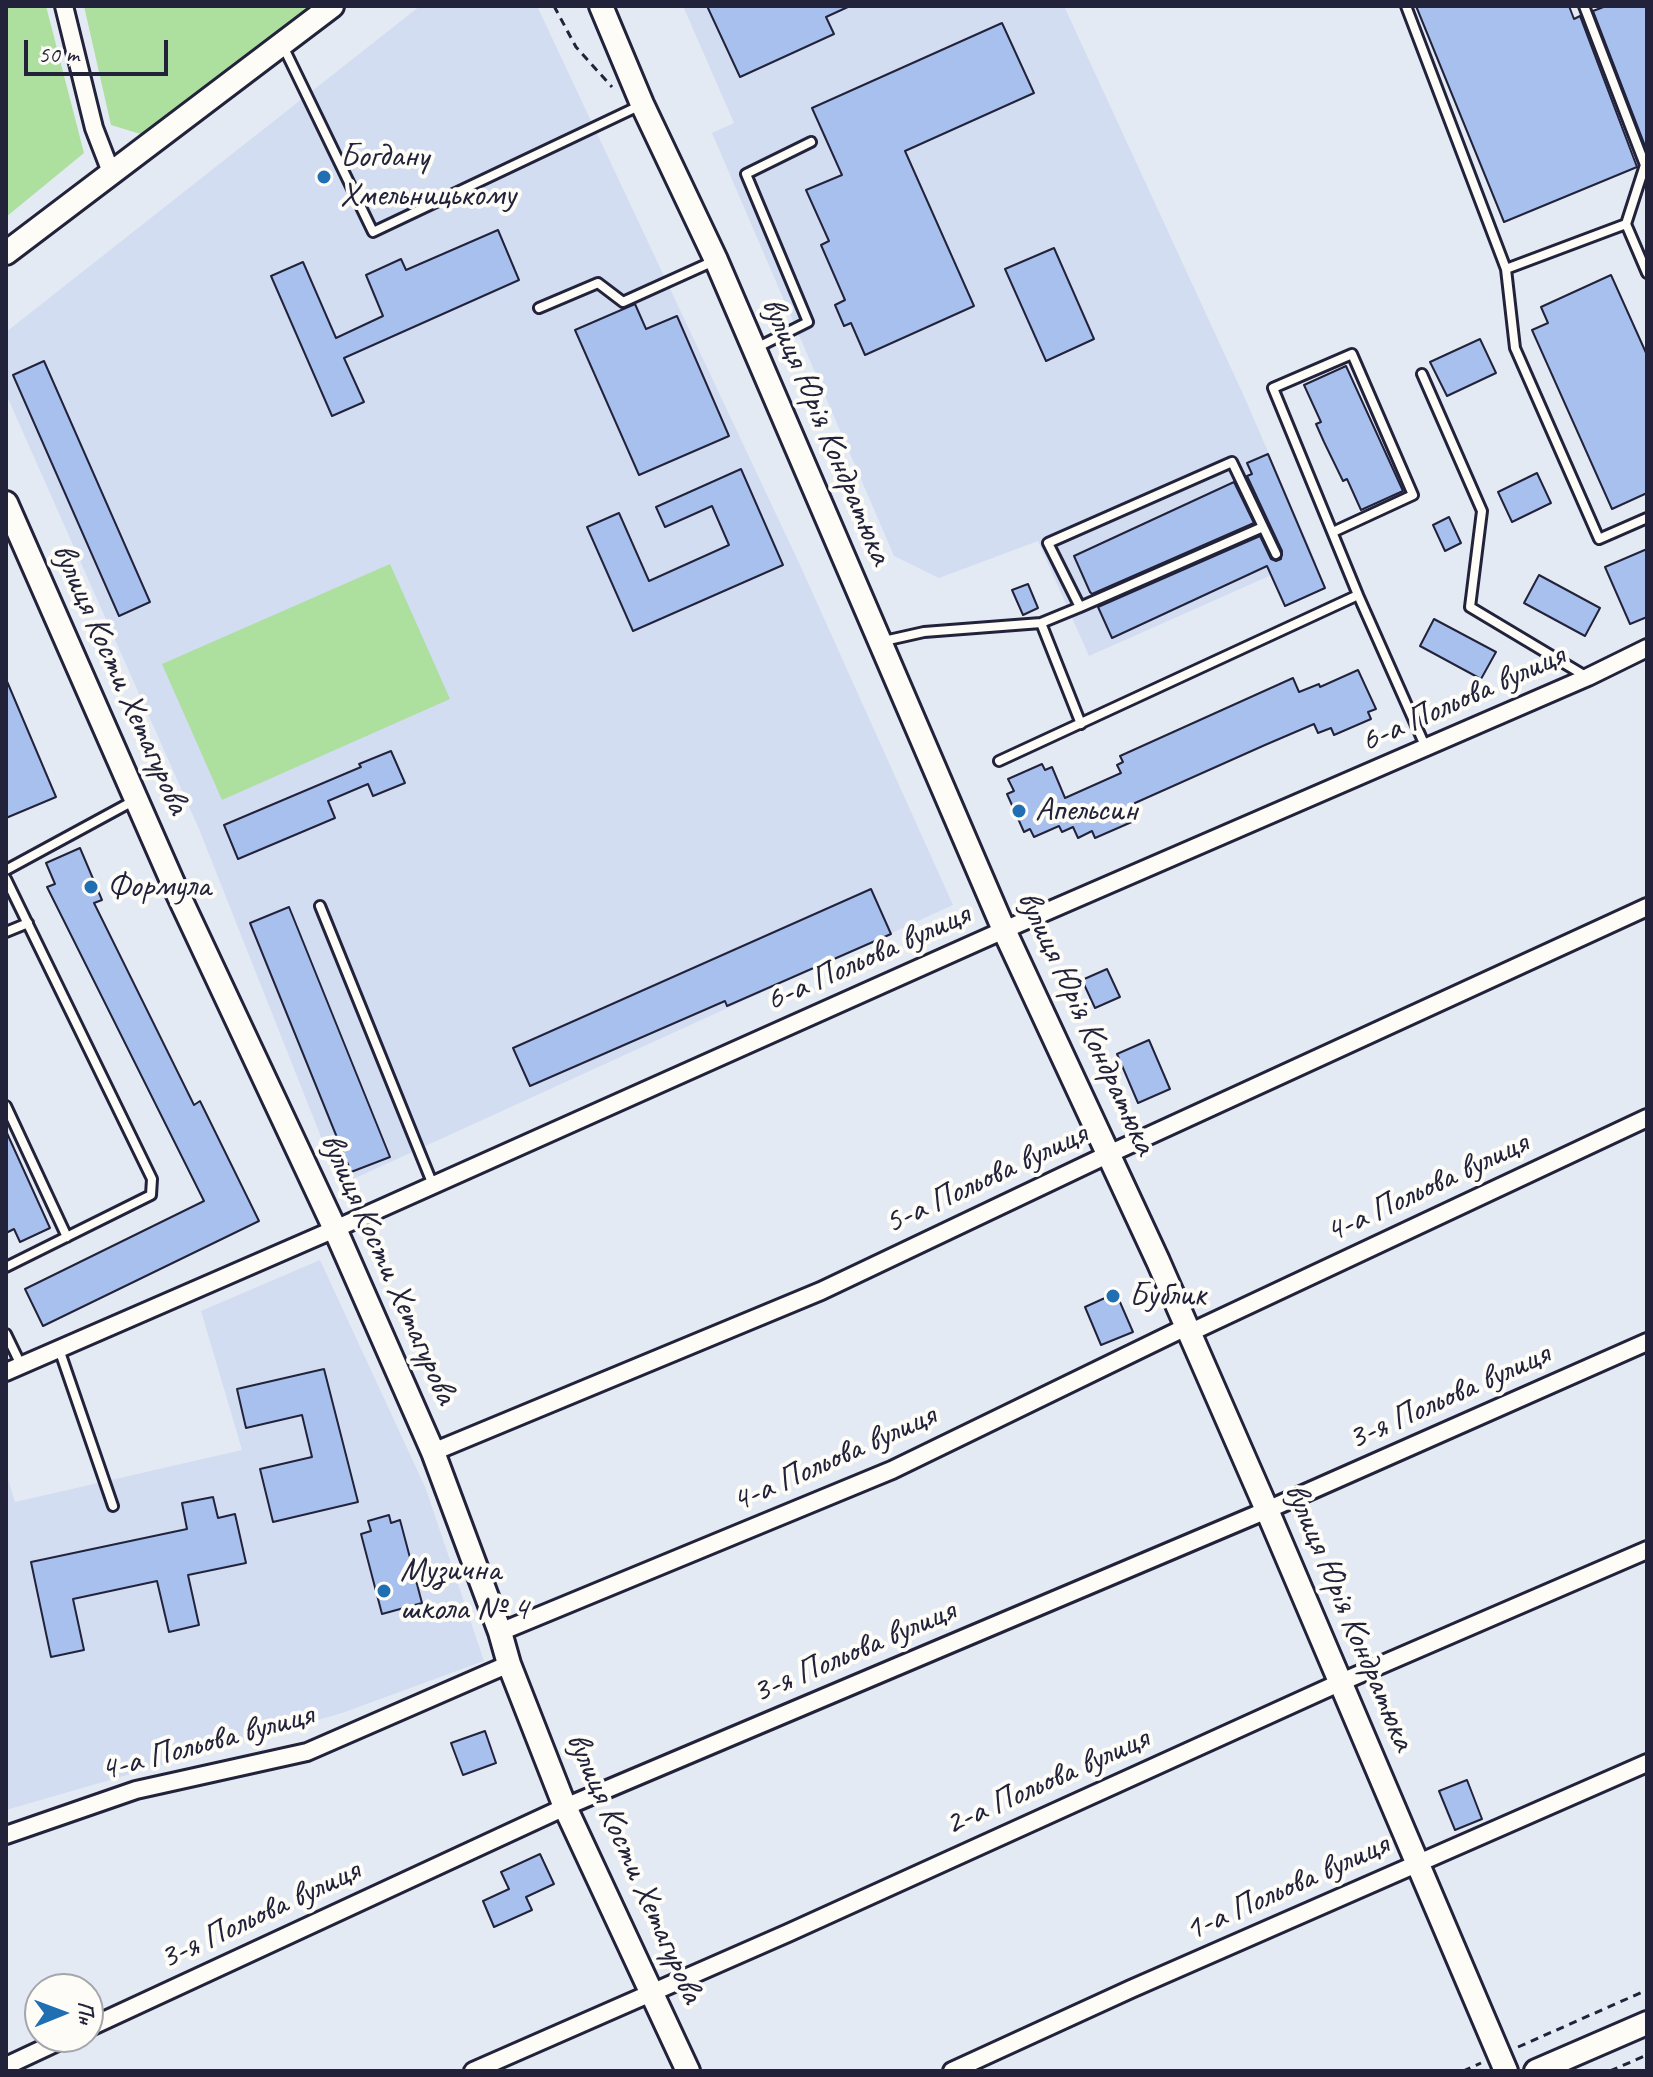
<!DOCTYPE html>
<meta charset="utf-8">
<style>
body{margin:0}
#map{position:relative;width:1653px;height:2077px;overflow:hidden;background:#e4eaf4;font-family:Caveat,sans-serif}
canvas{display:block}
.frame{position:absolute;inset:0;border:8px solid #22223b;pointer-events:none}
.north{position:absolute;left:24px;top:1973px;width:80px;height:80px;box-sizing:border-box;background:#fdfcf7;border:2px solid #a5a5ac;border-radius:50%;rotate:89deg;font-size:22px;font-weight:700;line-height:32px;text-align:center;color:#22223b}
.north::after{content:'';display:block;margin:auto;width:28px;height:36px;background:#1f6fb2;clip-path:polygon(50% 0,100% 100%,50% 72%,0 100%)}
.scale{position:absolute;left:24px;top:40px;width:144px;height:36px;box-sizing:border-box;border:4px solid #22223b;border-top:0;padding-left:10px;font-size:24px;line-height:28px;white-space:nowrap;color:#22223b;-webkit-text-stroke:6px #fdfcf7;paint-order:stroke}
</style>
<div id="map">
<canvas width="1653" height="2077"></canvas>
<div class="frame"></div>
<div class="north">Пн</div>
<div class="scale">50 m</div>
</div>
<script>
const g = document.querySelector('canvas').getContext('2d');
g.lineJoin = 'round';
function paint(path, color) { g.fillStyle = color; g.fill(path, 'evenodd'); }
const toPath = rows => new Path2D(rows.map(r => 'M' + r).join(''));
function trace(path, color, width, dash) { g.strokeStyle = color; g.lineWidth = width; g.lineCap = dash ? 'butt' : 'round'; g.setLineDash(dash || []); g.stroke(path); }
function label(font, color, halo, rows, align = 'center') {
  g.font = font + ' Caveat,sans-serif'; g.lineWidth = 8; g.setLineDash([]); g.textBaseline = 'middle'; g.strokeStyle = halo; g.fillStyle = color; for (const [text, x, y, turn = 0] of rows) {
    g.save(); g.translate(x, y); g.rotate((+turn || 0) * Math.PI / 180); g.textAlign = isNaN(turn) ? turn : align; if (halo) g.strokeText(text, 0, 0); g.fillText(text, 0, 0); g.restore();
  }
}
const built = toPath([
 [420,6,537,6,800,565,953,905,340,1185,199,829,6,394,6,332],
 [683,6,1064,6,1243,394,1316,562,1278,578,1276,573,1089,656,1038,541,939,578,894,556,712,133,734,123],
 [320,1260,426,1489,484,1661,342,1713,6,1810,6,1472,15,1502,242,1450,201,1311]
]);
const green = toPath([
 [6,6,46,6,84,153,6,217],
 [84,6,314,6,147,136,111,125],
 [390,564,450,699,222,800,162,664]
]);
const building = toPath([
 [707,6,850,6,826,17,834,34,740,77,707,6],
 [1416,6,1569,6,1574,19,1580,16,1637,167,1504,222,1416,6],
 [1606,6,1647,6,1647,151,1593,11,1606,6],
 [1002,23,1034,93,905,151,974,306,865,355,851,323,844,326,835,305,845,300,821,245,829,241,806,190,842,175,812,108,1002,23],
 [498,230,519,280,344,358,364,402,332,416,271,276,303,262,336,338,383,316,366,275,401,259,406,270,498,230],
 [1054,248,1094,339,1046,361,1005,269,1054,248],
 [1611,275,1647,355,1647,493,1612,509,1532,330,1548,323,1541,307,1611,275],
 [635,304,646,329,677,316,729,436,639,475,575,330,635,304],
 [1480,339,1496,373,1447,396,1430,362,1480,339],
 [44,361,150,602,119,616,13,375,44,361],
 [1346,366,1403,491,1361,510,1347,479,1343,481,1324,442,1316,424,1321,422,1304,385,1346,366],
 [1268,454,1325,588,1285,606,1267,566,1112,638,1098,607,1260,536,1271,559,1276,561,1281,559,1282,551,1247,476,1252,474,1247,463,1268,454],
 [741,469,783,565,633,631,587,527,619,513,649,581,729,545,712,506,665,527,656,507,741,469],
 [1537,473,1551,503,1512,522,1498,492,1537,473],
 [1234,482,1254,523,1092,594,1090,592,1074,556,1234,482],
 [1449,517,1461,543,1445,551,1433,525,1449,517],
 [1647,549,1647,617,1630,624,1605,567,1647,549],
 [1539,575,1600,608,1585,636,1524,603,1539,575],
 [1028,584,1038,608,1023,615,1012,590,1028,584],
 [1434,619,1496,652,1481,679,1420,646,1434,619],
 [1358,670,1376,709,1368,712,1371,719,1334,735,1331,728,1318,733,1314,724,1265,745,1135,803,1140,812,1131,816,1134,821,1095,838,1092,831,1078,838,1073,827,1062,832,1059,826,1034,837,1030,829,1024,832,1007,794,1014,791,1008,779,1042,764,1045,770,1052,767,1065,798,1121,773,1117,765,1123,762,1120,756,1293,678,1299,692,1319,684,1320,687,1358,670],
 [6,679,56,797,6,818,6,679],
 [391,751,405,783,373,796,368,784,328,801,335,818,238,859,224,825,361,767,359,764,391,751],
 [80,848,102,900,94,903,194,1105,200,1101,259,1221,43,1326,25,1289,204,1201,47,887,55,884,46,863,80,848],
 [871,889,891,934,727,1006,725,1001,530,1086,513,1048,871,889],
 [289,907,390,1157,351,1172,250,923,289,907],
 [1107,969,1120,997,1095,1008,1082,980,1107,969],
 [1149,1040,1170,1089,1138,1103,1117,1054,1149,1040],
 [6,1131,50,1228,20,1242,14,1229,6,1233,6,1131],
 [1116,1293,1133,1332,1101,1345,1085,1307,1116,1293],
 [324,1369,358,1502,273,1522,260,1469,312,1457,302,1415,246,1428,237,1389,324,1369],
 [213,1497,218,1518,235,1514,246,1563,188,1575,199,1625,169,1632,157,1581,73,1599,84,1650,51,1657,31,1562,187,1529,182,1503,213,1497],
 [389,1515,391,1523,400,1520,422,1603,382,1614,361,1534,371,1531,368,1521,389,1515],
 [485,1731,496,1763,463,1775,451,1743,485,1731],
 [1467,1780,1482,1819,1455,1830,1439,1791,1467,1780],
 [540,1854,554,1884,526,1897,532,1910,494,1927,483,1901,509,1889,501,1872,540,1854]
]);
const path = toPath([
 [554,6,576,47,612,87],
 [1518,2047,1647,1990],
 [1463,2071,1481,2063],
 [1610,2071,1647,2055]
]);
const lane = toPath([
 [1406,6,1506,269,1515,348,1599,539,1647,518],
 [1584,6,1645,165,1626,224],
 [282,44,373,232,641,105],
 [1506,269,1626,224,1647,273],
 [539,308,598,283,623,302,716,260],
 [756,348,808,322,746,174,811,142],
 [1422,374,1482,511,1470,607,1587,677],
 [1333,532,1413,495,1352,354,1273,388,1358,595],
 [1080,607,1263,527],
 [1041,623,1080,607,1048,543,1232,462,1276,554],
 [884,641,924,632,1041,623,1081,724],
 [999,761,1358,595,1426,748],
 [6,870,135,800],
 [6,879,152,1179,151,1195,6,1267],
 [320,906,433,1185],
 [6,932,28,923],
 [6,1106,67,1237],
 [6,1334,21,1365],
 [59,1349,113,1506]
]);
const street = toPath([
 [64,6,94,128,111,172],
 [1189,1333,1647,1118],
 [6,1372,335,1229,1004,930,1588,677,1647,648],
 [433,1452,821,1291,1109,1154,1647,907],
 [500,1632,892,1470,1186,1327],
 [6,1835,136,1790,307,1752,509,1664],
 [88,2028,565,1807,1267,1510,1647,1342],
 [6,2066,68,2037],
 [473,2071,788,1933,1339,1683,1647,1550],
 [952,2071,1131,1989,1647,1763]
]);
const secondary = toPath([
 [601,6,642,104,716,260,1004,930,1158,1261,1267,1510,1506,2071],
 [6,253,332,6],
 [6,503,176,890,335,1229,433,1452,500,1632,509,1664,565,1807,688,2071],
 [1536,2071,1647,2023]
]);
const markers = [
 [324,177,8,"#1f6fb2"],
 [1019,811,8,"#1f6fb2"],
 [91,887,8,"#1f6fb2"],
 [1113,1296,8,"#1f6fb2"],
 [384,1591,8,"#1f6fb2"]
];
const poiNames = [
 ["Богдану",340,157],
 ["Хмельницькому",340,196],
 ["Апельсин",1035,811],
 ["Формула",107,887],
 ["Бублик",1129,1296],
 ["Музична",400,1571],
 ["школа № 4",400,1610]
];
const streetNames = [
 ["вулиця Юрія Кондратюка",826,431,67],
 ["вулиця Кости Хетагурова",120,679,66],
 ["6-а Польова вулиця",1463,699,-24],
 ["6-а Польова вулиця",868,958,-24],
 ["вулиця Юрія Кондратюка",1086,1023,65],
 ["5-а Польова вулиця",986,1179,-25],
 ["4-а Польова вулиця",1427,1188,-25],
 ["вулиця Кости Хетагурова",388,1269,66],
 ["3-я Польова вулиця",1449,1397,-24],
 ["4-а Польова вулиця",834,1459,-24],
 ["вулиця Юрія Кондратюка",1349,1617,67],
 ["3-я Польова вулиця",854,1652,-23],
 ["4-а Польова вулиця",207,1743,-15],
 ["2-а Польова вулиця",1047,1782,-24],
 ["вулиця Кости Хетагурова",634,1868,66],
 ["1-а Польова вулиця",1287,1888,-24],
 ["3-я Польова вулиця",260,1915,-25]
];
paint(built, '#d2ddf2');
paint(green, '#addf9f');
paint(building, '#a8c0ee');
trace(building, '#22223b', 2);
trace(lane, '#22223b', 14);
trace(street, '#22223b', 22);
trace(secondary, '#22223b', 28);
trace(path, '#22223b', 3, [8, 6]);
trace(lane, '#fdfcf7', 8);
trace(street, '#fdfcf7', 16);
trace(secondary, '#fdfcf7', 22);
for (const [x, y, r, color] of markers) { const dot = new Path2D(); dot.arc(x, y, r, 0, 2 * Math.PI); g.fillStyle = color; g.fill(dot); trace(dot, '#fdfcf7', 3); }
label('34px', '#22223b', '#fdfcf7', poiNames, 'left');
label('34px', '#22223b', '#fdfcf7', streetNames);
</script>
